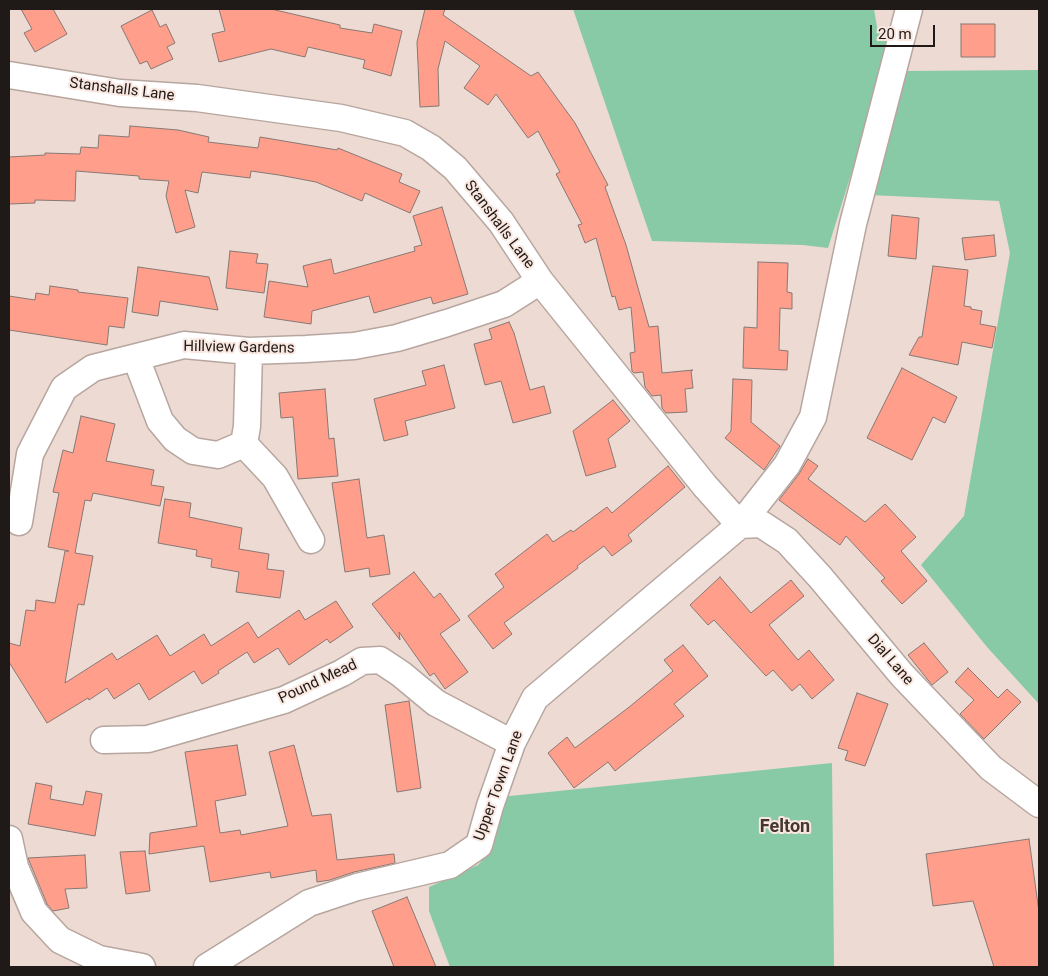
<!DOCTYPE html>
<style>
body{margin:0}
#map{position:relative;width:1048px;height:976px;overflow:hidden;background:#ecdad3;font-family:Roboto,sans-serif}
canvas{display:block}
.frame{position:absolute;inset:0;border:10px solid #1f1917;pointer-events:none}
.scale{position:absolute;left:870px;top:25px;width:65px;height:22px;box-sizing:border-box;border:2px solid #1f1917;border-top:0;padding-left:6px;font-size:15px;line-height:18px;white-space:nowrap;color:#1f1917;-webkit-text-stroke:4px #f9e7e0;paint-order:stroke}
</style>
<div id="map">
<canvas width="1048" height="976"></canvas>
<div class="frame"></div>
<div class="scale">20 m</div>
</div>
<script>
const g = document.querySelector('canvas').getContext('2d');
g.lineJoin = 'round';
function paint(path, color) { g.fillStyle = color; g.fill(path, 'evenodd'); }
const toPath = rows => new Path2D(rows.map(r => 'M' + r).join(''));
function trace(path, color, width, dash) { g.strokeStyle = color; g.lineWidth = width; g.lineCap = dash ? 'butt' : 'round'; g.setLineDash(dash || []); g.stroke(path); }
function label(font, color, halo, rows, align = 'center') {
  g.font = font + ' Roboto,sans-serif'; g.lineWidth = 4; g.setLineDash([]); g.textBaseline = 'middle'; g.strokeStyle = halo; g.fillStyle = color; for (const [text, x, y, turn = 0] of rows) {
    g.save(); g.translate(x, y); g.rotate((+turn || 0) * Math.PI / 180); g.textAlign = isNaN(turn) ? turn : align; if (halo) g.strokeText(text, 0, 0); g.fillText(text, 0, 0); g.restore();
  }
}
const green = toPath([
 [573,9,874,9,878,33,891,35,877,91,828,248,803,245,652,241],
 [1039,70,1039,704,987,647,921,565,964,516,1010,253,999,201,870,195,904,71],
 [832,763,834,967,450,967,429,911,429,887,478,865,487,855,493,847,500,797]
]);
const building = toPath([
 [21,9,53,9,67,34,35,52,24,33,32,29,21,9],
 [219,9,271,9,340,25,340,28,372,33,374,24,402,31,391,76,363,68,365,60,308,47,305,57,271,49,219,62,212,34,225,31,219,9],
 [425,9,445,9,443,15,531,76,538,72,575,123,608,185,605,187,626,245,649,327,658,326,662,373,693,370,691,371,693,388,685,389,687,412,666,413,662,408,661,395,652,396,645,387,643,372,634,373,632,371,630,353,635,352,631,307,619,310,615,296,612,297,596,238,585,243,578,225,582,224,556,174,560,172,538,131,528,138,496,94,488,105,464,88,480,66,445,41,438,69,439,106,420,107,417,42,425,9],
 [152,10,160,27,166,24,175,43,167,47,173,59,151,69,147,61,140,64,121,26,152,10],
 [961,24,995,24,995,57,961,57,961,24],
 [130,126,178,130,209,137,208,142,258,148,260,137,337,150,338,148,402,174,399,182,420,191,410,213,365,193,362,201,316,182,279,175,251,171,250,178,202,172,198,193,185,190,195,227,176,233,166,196,169,181,139,179,139,176,76,171,75,201,35,200,35,203,9,204,9,157,45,155,45,153,80,154,81,147,98,148,99,135,129,137,130,126],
 [442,207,468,294,433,304,431,297,374,313,369,296,312,311,311,324,264,317,269,281,308,287,303,266,331,259,334,274,415,251,414,247,422,245,413,216,442,207],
 [892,215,919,218,916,259,888,256,892,215],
 [994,235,996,256,965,260,962,238,994,235],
 [230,251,258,254,256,263,268,264,264,293,226,288,230,251],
 [758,262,788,263,787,292,792,293,792,309,780,308,779,350,788,351,787,370,743,368,744,327,757,328,758,262],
 [933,266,968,270,964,306,971,307,971,309,982,311,980,324,996,327,992,348,962,342,958,365,909,355,919,337,922,337,933,266],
 [138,267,209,277,218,310,160,301,158,316,132,312,138,267],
 [50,286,78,290,78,292,128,298,124,328,109,326,107,345,9,330,9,296,35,300,36,293,49,295,50,286],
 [509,322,514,333,530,390,544,386,551,413,513,423,501,381,485,385,474,344,492,339,489,329,509,322],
 [444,365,455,408,405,421,408,435,384,441,374,399,426,385,422,371,444,365],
 [902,368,957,397,945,423,933,417,912,460,867,438,902,368],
 [733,379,752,380,751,422,780,446,764,470,725,438,731,431,733,379],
 [325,389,329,439,334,438,338,476,298,479,293,417,281,418,279,393,325,389],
 [613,400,630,421,608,439,616,467,586,476,573,431,613,400],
 [81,416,115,424,106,461,154,470,151,485,164,487,160,506,93,493,91,501,85,500,75,553,93,556,84,605,78,604,65,683,112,653,117,660,157,635,170,656,204,634,211,646,248,622,258,638,299,610,305,620,336,601,353,627,330,643,327,639,289,665,278,648,254,663,247,652,218,671,219,673,202,684,194,671,149,700,139,683,114,699,107,688,89,700,88,698,47,723,9,662,9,643,20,646,26,610,35,611,36,600,55,603,65,551,69,551,48,547,59,493,53,492,63,450,73,453,81,416],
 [808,459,818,466,808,479,865,522,885,504,916,537,901,551,927,581,902,604,881,581,885,578,846,536,840,545,779,500,799,474,808,459],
 [668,466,685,487,628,535,632,541,612,556,604,546,577,566,578,568,504,623,512,634,493,649,468,616,504,587,495,574,547,534,553,542,571,530,573,532,607,507,612,513,668,466],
 [359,479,367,538,384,535,390,574,370,577,369,568,345,572,332,483,359,479],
 [165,499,191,503,189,517,242,528,239,549,269,554,267,569,284,571,280,598,236,592,239,572,211,567,212,559,196,556,197,550,158,543,165,499],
 [414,572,434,598,440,593,460,620,440,634,468,672,445,689,434,673,430,676,399,632,400,640,372,604,414,572],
 [720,577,751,613,791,580,804,596,769,625,798,660,809,650,834,680,812,699,800,684,792,691,773,670,766,676,714,620,708,625,690,605,720,577],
 [924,643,948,672,932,685,908,655,924,643],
 [683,645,708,676,674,704,684,716,615,771,608,762,574,788,548,753,567,737,575,748,628,708,673,671,664,660,683,645],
 [968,668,998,698,1007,689,1021,702,984,739,960,714,974,700,955,682,968,668],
 [857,693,888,704,865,766,845,760,848,751,838,748,857,693],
 [409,701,421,788,397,792,385,705,409,701],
 [237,745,246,795,215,801,220,833,240,830,241,835,288,826,269,752,294,745,312,816,331,814,337,860,394,854,395,863,354,872,330,880,317,882,316,870,271,878,270,872,210,882,204,846,149,854,150,833,197,826,185,752,237,745],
 [36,783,52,786,50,799,83,805,86,791,102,794,95,836,28,824,36,783],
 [1029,839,1039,912,1039,967,994,967,973,901,933,906,926,854,1029,839],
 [145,851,150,891,126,894,120,852,145,851],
 [85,855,87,888,65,889,69,908,53,911,47,904,28,858,85,855],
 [407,897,436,967,394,967,372,911,407,897]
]);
const minor = toPath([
 [9,75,120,93,197,98,341,118,405,133,431,148,455,168,501,222,540,281,705,486,740,525],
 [249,351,247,426,244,444,275,477,311,540],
 [136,358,160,421,175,439,193,451,218,455,244,444],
 [19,522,30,454,64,388,93,368,184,345,249,351,306,349,354,346,397,338,447,323,504,304,540,281],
 [740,525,761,524,787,541,820,577,902,675,991,768,1039,804],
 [104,740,148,739,284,700,342,673,362,661,380,660,401,674,436,703,512,743],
 [9,839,15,867,34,912,60,940,99,959,142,967],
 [207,967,309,903,357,887,450,865,479,845,490,806,512,743,535,698,740,525,787,465,813,417,853,224,909,9]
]);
const streetNames = [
 ["Stanshalls Lane",122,90,7],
 ["Stanshalls Lane",499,225,53],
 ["Hillview Gardens",239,348,1],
 ["Dial Lane",890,660,49],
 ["Pound Mead",318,682,-25],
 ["Upper Town Lane",499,786,-70]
];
const quarterNames = [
 ["Felton",785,827]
];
paint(green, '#88c9a6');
paint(building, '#ff9f8b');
trace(building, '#887773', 1);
trace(minor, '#b7a69f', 29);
trace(minor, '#fff', 26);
label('15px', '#1f1917', '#f9e7e0', streetNames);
label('bold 18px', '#443631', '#f9e7e0', quarterNames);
</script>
